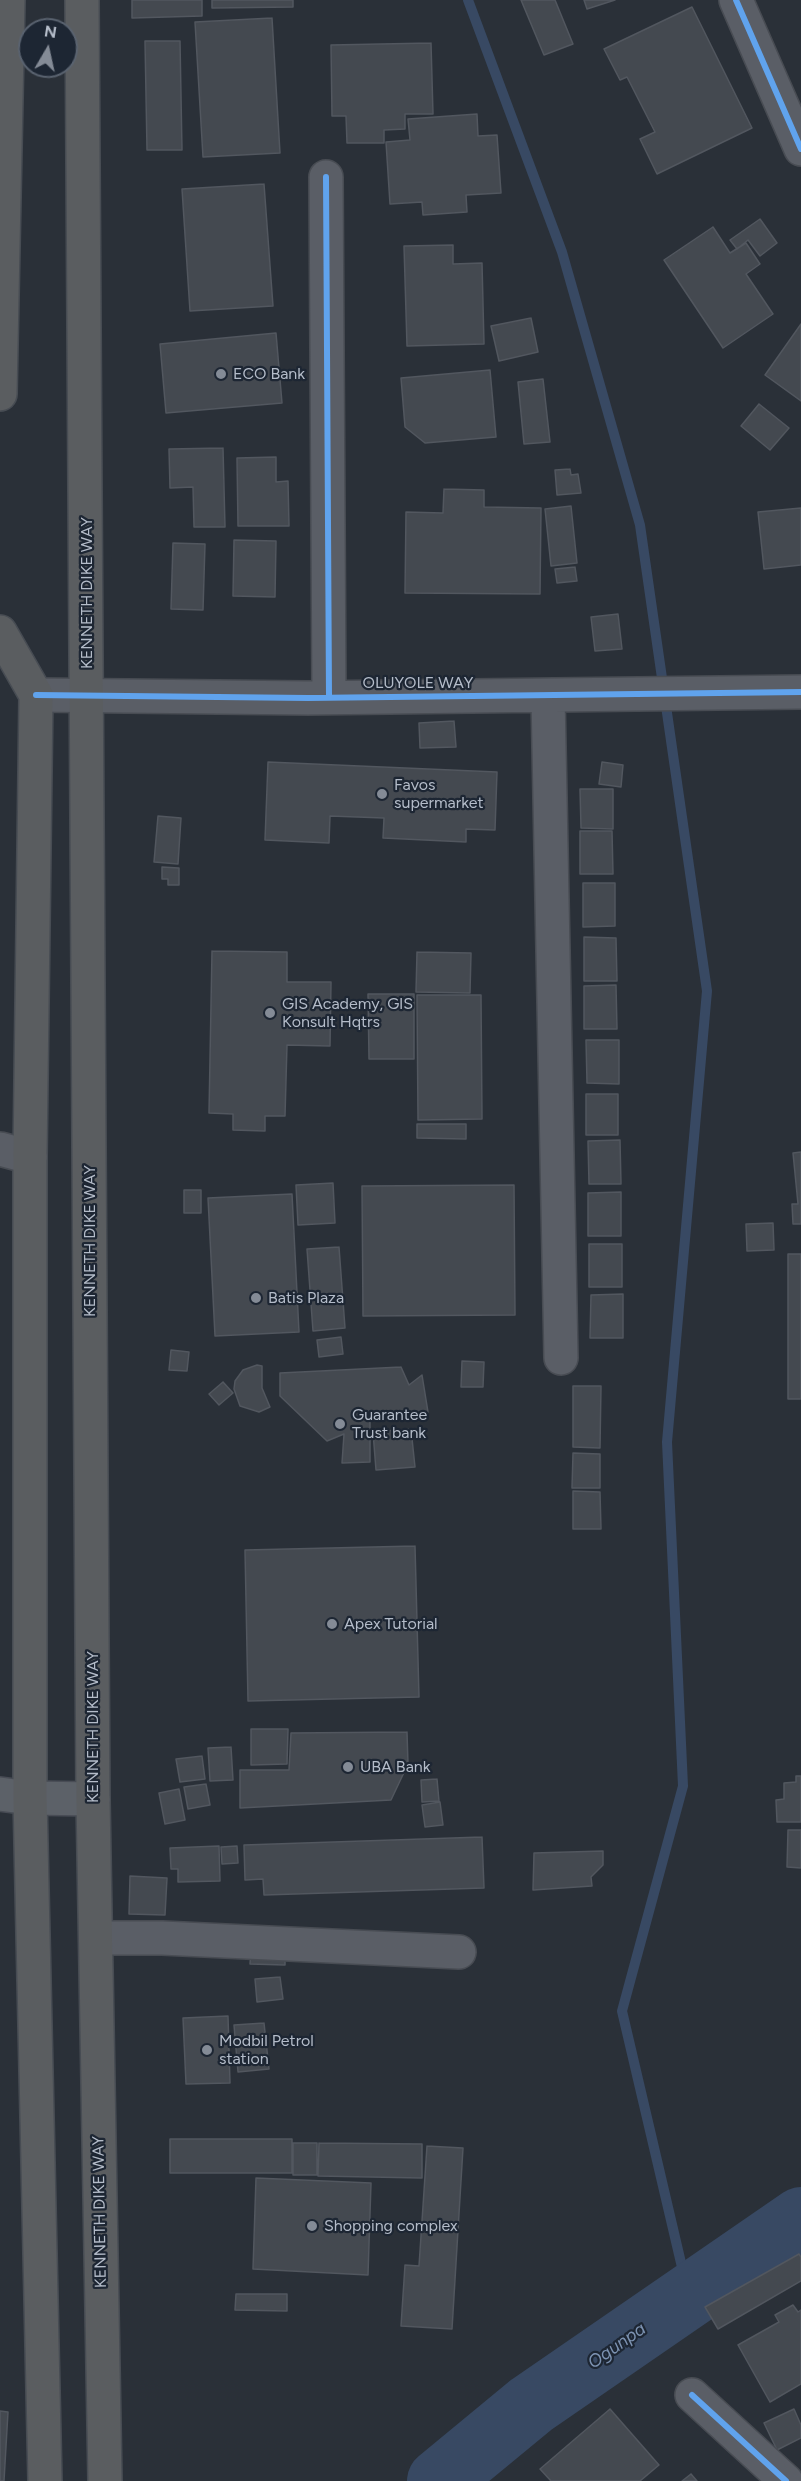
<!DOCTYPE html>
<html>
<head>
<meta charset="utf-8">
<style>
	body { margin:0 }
	#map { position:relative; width:801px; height:2481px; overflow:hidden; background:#2a3038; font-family:Figtree,sans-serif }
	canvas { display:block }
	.north { position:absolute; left:18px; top:18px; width:60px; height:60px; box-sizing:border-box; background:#1d2633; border:2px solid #59626f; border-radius:50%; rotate:9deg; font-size:16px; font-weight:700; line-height:24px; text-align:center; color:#b4bcc9 }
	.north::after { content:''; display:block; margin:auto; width:21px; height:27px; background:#848b96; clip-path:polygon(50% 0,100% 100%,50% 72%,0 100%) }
</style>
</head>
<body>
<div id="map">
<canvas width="801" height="2481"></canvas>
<div class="north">N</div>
</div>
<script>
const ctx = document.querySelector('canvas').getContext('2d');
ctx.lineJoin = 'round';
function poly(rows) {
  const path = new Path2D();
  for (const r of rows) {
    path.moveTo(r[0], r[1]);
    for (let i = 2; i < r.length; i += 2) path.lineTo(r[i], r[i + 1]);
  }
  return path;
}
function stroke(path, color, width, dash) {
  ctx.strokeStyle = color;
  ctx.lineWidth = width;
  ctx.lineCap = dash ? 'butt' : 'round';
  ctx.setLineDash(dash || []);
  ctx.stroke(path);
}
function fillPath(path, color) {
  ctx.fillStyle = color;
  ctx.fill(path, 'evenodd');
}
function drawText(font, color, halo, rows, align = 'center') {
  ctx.font = font + ' Figtree,sans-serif';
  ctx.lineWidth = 4.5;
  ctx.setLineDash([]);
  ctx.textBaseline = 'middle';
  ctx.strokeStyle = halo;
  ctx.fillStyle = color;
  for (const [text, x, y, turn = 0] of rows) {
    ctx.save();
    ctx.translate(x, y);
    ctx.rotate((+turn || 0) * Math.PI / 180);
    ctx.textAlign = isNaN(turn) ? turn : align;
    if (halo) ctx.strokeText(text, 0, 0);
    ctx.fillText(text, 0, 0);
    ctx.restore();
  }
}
stroke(poly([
	[468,0,562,252,640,525,707,991,667,1442,683,1786,622,2011,689,2297]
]), '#384963', 10);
stroke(poly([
	[439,2481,531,2405,801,2219]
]), '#384963', 64);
const building = poly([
	[132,0,202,0,202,16,132,18,132,0],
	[212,0,293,0,293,7,212,8,212,0],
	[521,0,555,0,573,44,544,55,521,0],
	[584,0,615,0,587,9,584,0],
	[692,7,752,128,657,174,640,139,655,132,627,77,620,80,604,49,692,7],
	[272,18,280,153,203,157,195,22,272,18],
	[145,41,180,41,182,150,147,150,145,41],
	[431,43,433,114,405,114,405,129,384,130,384,143,347,143,346,116,332,116,331,45,431,43],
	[477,114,478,136,497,135,501,193,466,195,467,212,423,215,422,202,390,204,386,142,410,140,408,119,477,114],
	[264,184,273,306,190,311,182,189,264,184],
	[760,219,777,243,760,256,748,240,737,249,730,240,760,219],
	[713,227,730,253,746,243,760,264,746,274,773,314,723,348,664,260,713,227],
	[453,245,453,264,482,263,484,344,407,346,404,246,453,245],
	[531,318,538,352,499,361,491,326,531,318],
	[801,324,801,401,765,375,801,324],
	[276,333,282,403,166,413,160,344,276,333],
	[490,370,496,437,425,443,405,427,401,378,490,370],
	[543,379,550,442,524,444,518,382,543,379],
	[759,404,789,428,770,450,741,426,759,404],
	[223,448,225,527,194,527,193,487,170,488,169,449,223,448],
	[276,457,276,482,288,481,289,526,238,526,237,458,276,457],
	[570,469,571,475,578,474,581,493,557,495,555,470,570,469],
	[444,489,484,490,484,507,541,508,540,594,405,593,406,512,443,513,444,489],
	[571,506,577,563,551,566,545,509,571,506],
	[801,508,801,565,764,569,758,512,801,508],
	[234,540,276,541,275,597,233,596,234,540],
	[173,543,205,544,203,610,171,609,173,543],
	[575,567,577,581,557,583,555,569,575,567],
	[618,614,622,649,595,651,591,617,618,614],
	[454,721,456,747,420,748,419,723,454,721],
	[268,762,497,772,495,830,466,829,466,842,383,838,384,818,330,816,329,843,265,840,268,762],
	[602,762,623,765,621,787,599,784,602,762],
	[580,789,613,789,613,829,581,828,580,789],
	[158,816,181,818,178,864,154,862,158,816],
	[580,831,612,831,613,874,580,874,580,831],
	[162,867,179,868,179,885,168,885,168,879,162,879,162,867],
	[583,883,615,883,615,926,583,927,583,883],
	[584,937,616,938,617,981,584,981,584,937],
	[212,951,287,952,287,982,331,982,330,1046,287,1045,285,1116,265,1116,265,1131,233,1130,233,1114,209,1113,212,951],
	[417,952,471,953,470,993,416,992,417,952],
	[616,985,617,1029,584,1029,584,986,616,985],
	[368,994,414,994,414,1059,369,1059,368,994],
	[417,995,481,995,482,1119,418,1120,417,995],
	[586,1040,619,1040,619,1084,587,1083,586,1040],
	[586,1094,618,1094,618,1135,586,1135,586,1094],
	[417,1124,466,1124,466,1139,417,1138,417,1124],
	[620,1140,621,1184,589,1184,588,1141,620,1140],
	[801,1152,801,1224,793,1224,792,1204,798,1204,793,1153,801,1152],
	[333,1183,335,1223,298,1225,296,1185,333,1183],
	[514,1185,515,1315,363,1316,362,1186,514,1185],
	[184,1190,201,1190,201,1213,184,1213,184,1190],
	[621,1192,621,1236,588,1236,588,1193,621,1192],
	[292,1194,299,1332,215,1336,208,1198,292,1194],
	[773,1223,774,1250,747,1251,746,1224,773,1223],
	[589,1244,622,1244,622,1287,589,1287,589,1244],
	[339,1247,345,1328,313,1331,307,1249,339,1247],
	[788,1254,801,1254,801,1399,788,1399,788,1254],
	[623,1294,623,1338,590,1338,591,1295,623,1294],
	[341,1337,343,1354,319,1357,317,1340,341,1337],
	[171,1350,189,1352,187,1371,169,1370,171,1350],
	[462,1361,484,1362,483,1387,461,1387,462,1361],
	[257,1365,262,1366,262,1388,270,1407,259,1412,240,1406,234,1389,235,1381,243,1370,257,1365],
	[401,1367,409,1385,422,1375,428,1412,370,1414,370,1462,342,1463,344,1434,327,1441,280,1396,280,1373,401,1367],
	[223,1382,233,1393,219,1405,209,1394,223,1382],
	[573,1386,601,1386,600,1448,573,1447,573,1386],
	[411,1429,415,1467,376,1470,373,1432,411,1429],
	[573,1453,600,1454,600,1488,572,1488,573,1453],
	[573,1491,600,1492,601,1529,573,1529,573,1491],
	[415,1546,419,1697,248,1701,245,1550,415,1546],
	[251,1729,288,1729,287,1764,251,1765,251,1729],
	[407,1732,408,1764,391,1800,240,1808,240,1770,289,1770,291,1733,407,1732],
	[231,1747,233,1780,210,1781,208,1748,231,1747],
	[202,1756,205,1779,180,1782,176,1759,202,1756],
	[796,1776,801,1776,801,1822,777,1822,776,1800,784,1799,784,1783,796,1782,796,1776],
	[437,1779,439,1801,422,1802,421,1780,437,1779],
	[206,1784,210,1805,188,1809,184,1787,206,1784],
	[179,1789,185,1820,165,1824,159,1793,179,1789],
	[440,1802,443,1825,425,1827,422,1805,440,1802],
	[788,1830,801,1830,801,1868,787,1867,788,1830],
	[482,1837,484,1888,264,1895,263,1879,245,1880,244,1845,482,1837],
	[219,1846,220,1881,178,1882,178,1869,171,1869,170,1848,219,1846],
	[237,1846,238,1863,222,1864,221,1847,237,1846],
	[603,1851,603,1865,591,1877,592,1886,533,1890,534,1853,603,1851],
	[130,1876,167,1878,165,1915,129,1914,130,1876],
	[251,1951,285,1953,285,1965,250,1964,251,1951],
	[280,1977,283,1999,257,2002,255,1979,280,1977],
	[228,2016,230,2083,186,2084,183,2018,228,2016],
	[264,2023,269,2069,238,2072,234,2025,264,2023],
	[170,2139,292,2139,292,2173,170,2173,170,2139],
	[293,2143,317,2143,317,2175,293,2175,293,2143],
	[319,2143,422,2144,422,2178,318,2176,319,2143],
	[427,2146,463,2148,452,2329,401,2326,405,2265,419,2266,427,2146],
	[256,2178,371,2183,368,2275,253,2269,256,2178],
	[799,2254,801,2257,801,2281,718,2329,705,2307,799,2254],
	[236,2294,287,2294,287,2311,235,2310,236,2294],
	[793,2305,798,2312,801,2310,801,2384,770,2402,738,2345,779,2322,775,2315,793,2305],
	[610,2409,659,2465,640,2481,551,2481,540,2469,610,2409],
	[794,2409,801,2425,801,2438,777,2450,764,2423,794,2409],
	[0,2411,8,2412,4,2481,0,2481,0,2411],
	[691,2474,697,2481,682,2481,691,2474]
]);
fillPath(building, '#444950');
stroke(building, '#52575f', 1.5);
const minor = poly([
	[736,0,801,149],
	[326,177,329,697],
	[36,695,308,698,801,692],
	[548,696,561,1358],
	[0,1149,30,1157],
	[96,1938,162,1938,459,1952],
	[692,2395,786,2481]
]);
const major = poly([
	[0,1794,30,1798,93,1799]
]);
const highway = poly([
	[82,0,93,1799,105,2481],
	[0,394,8,0],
	[0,632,36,695,30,1157,30,1798,45,2481]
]);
stroke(minor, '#484c53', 36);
stroke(major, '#484c55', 36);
stroke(highway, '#474c53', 36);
stroke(minor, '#5a5e66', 33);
stroke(major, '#5c6168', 33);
stroke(highway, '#5a5d60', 33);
stroke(poly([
	[736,0,801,149],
	[326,177,329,697],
	[36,695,308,698,801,692],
	[692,2395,786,2481]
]), '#60a3ed', 6);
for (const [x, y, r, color] of [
	[221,374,6,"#848b96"],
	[382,794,6,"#848b96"],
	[270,1013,6,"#848b96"],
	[256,1298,6,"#848b96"],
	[340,1424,6,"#848b96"],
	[332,1624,6,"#848b96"],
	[348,1767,6,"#848b96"],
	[207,2050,6,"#848b96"],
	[312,2226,6,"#848b96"]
]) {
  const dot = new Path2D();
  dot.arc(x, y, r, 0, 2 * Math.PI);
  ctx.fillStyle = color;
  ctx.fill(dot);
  stroke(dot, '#1d2633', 2);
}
drawText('16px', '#b4bcc9', '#1d2633', [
	["ECO Bank",233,374],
	["Favos",394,785],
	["supermarket",394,803],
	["GIS Academy, GIS",282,1004],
	["Konsult Hqtrs",282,1022],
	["Batis Plaza",268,1298],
	["Guarantee",352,1415],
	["Trust bank",352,1433],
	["Apex Tutorial",344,1624],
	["UBA Bank",360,1767],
	["Modbil Petrol",219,2041],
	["station",219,2059],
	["Shopping complex",324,2226]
], 'left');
drawText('16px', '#b4bcc9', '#1d2633', [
	["KENNETH DIKE WAY",87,593,-90],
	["OLUYOLE WAY",418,683],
	["KENNETH DIKE WAY",90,1241,-90],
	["KENNETH DIKE WAY",93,1727,-90],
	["KENNETH DIKE WAY",100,2212,-91]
]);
drawText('italic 18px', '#7c92b1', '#1d2633', [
	["Ogunpa",617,2346,-35]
]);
</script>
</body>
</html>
